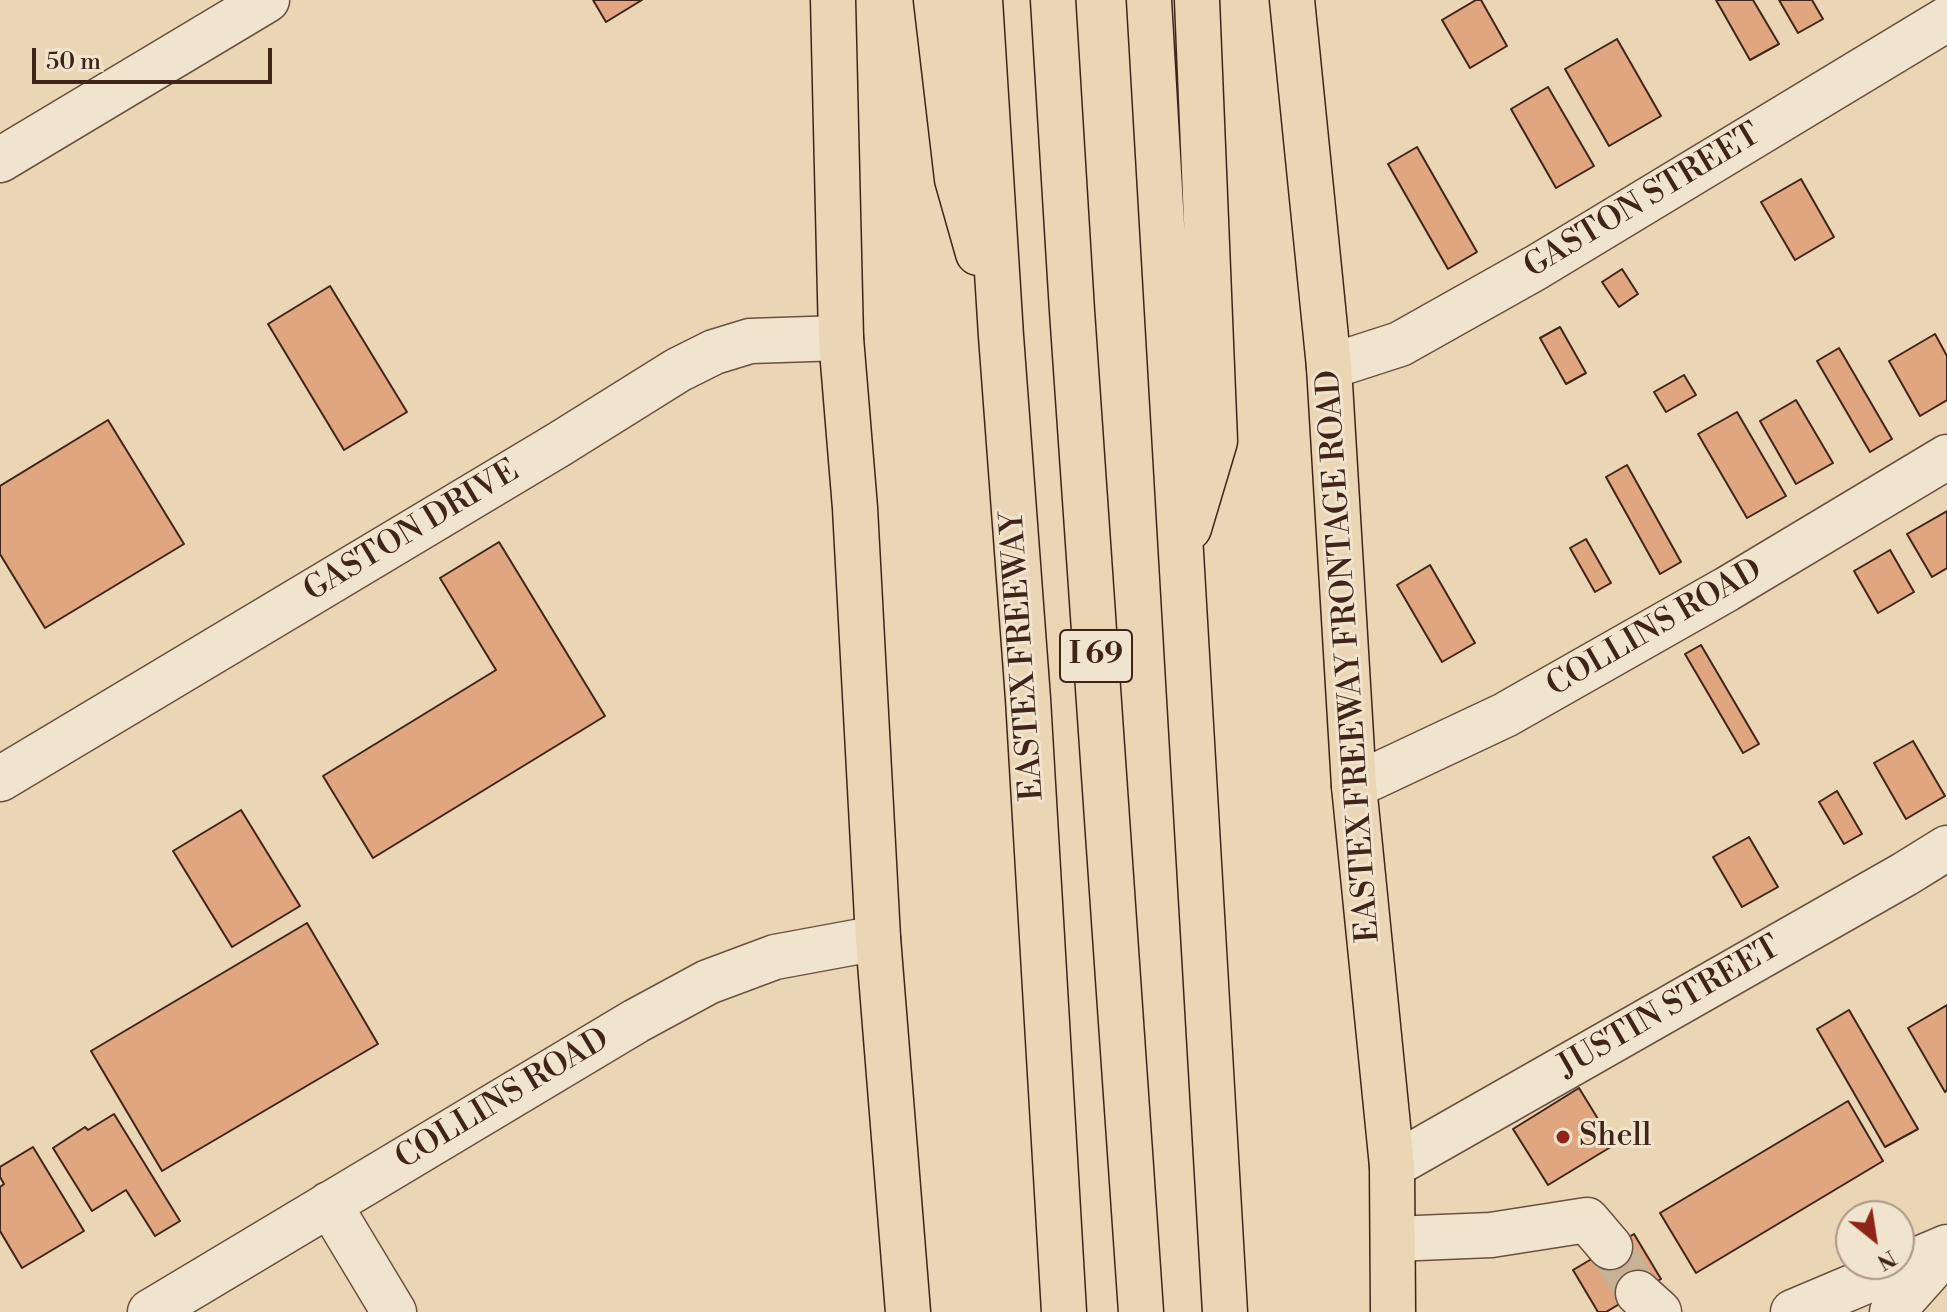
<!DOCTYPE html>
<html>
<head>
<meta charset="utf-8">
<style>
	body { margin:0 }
	#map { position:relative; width:1947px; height:1312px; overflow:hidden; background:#ead5b4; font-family:"Libre Bodoni",serif }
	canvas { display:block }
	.north { position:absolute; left:1835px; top:1200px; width:80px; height:80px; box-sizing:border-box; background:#f1e4ce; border:2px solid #ab9786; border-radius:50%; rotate:150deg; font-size:22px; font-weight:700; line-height:32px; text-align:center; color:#412419 }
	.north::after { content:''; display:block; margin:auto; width:28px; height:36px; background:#8f2418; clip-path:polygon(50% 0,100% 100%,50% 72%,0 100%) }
	.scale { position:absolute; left:32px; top:48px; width:240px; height:36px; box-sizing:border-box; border:4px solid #412419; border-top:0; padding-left:10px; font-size:24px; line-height:28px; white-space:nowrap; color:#412419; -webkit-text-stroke:6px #f1e4ce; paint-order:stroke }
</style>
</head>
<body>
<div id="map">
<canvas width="1947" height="1312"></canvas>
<div class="north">N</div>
<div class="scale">50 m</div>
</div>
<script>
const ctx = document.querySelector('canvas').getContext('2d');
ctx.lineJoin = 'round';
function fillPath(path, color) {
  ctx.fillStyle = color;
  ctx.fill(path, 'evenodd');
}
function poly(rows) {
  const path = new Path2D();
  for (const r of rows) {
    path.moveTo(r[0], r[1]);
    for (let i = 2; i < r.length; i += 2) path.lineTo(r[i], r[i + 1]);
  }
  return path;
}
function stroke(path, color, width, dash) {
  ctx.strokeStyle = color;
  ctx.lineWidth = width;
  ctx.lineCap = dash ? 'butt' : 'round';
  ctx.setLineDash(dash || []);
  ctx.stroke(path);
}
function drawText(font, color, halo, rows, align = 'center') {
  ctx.font = font + ' "Libre Bodoni",serif';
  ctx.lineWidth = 6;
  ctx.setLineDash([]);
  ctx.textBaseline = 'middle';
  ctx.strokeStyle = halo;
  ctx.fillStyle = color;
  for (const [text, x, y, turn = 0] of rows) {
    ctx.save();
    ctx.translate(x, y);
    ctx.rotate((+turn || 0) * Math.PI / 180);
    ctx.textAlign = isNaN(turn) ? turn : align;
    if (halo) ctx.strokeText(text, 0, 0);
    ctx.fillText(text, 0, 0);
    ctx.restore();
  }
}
const building = poly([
	[593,0,642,0,606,22,593,0],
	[1476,0,1481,0,1507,46,1470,68,1442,20,1476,0],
	[1716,0,1753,0,1779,44,1750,60,1716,0],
	[1779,0,1812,0,1823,19,1798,33,1779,0],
	[1617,39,1661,116,1609,146,1565,69,1617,39],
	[1548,87,1594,166,1556,188,1511,109,1548,87],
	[1417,147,1477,252,1448,269,1388,164,1417,147],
	[1801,179,1834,237,1795,260,1761,202,1801,179],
	[1622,269,1638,294,1619,307,1602,282,1622,269],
	[330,286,407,412,344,450,268,324,330,286],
	[1560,327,1586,373,1566,384,1540,338,1560,327],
	[1935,334,1947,356,1947,400,1920,416,1889,361,1935,334],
	[1839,348,1892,439,1870,452,1817,361,1839,348],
	[1684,375,1696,395,1666,412,1654,392,1684,375],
	[1796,400,1833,463,1796,484,1760,421,1796,400],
	[1737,412,1786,496,1747,518,1698,434,1737,412],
	[108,420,184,544,45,628,0,554,0,486,108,420],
	[1627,465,1681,562,1660,574,1606,477,1627,465],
	[1947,511,1947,568,1932,577,1907,534,1947,511],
	[1586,539,1611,583,1595,592,1570,548,1586,539],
	[499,542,605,716,373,858,323,776,496,670,440,578,499,542],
	[1890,550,1914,592,1878,613,1854,571,1890,550],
	[1430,565,1475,643,1442,662,1397,585,1430,565],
	[1701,645,1759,744,1743,753,1685,654,1701,645],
	[1913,741,1945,796,1906,819,1874,763,1913,741],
	[1837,791,1862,834,1844,844,1819,802,1837,791],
	[241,810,300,906,232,947,173,851,241,810],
	[1749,837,1778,887,1742,907,1713,857,1749,837],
	[307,923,378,1044,162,1171,91,1051,307,923],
	[1947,1005,1947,1090,1945,1092,1908,1028,1947,1005],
	[1849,1010,1918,1129,1885,1147,1817,1029,1849,1010],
	[1579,1088,1614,1145,1548,1185,1513,1129,1579,1088],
	[1848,1101,1883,1161,1696,1273,1660,1213,1848,1101],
	[114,1114,180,1221,155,1236,126,1190,92,1211,53,1148,85,1127,88,1130,114,1114],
	[33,1147,84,1231,22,1268,0,1231,0,1187,4,1184,0,1177,0,1167,33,1147],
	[1634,1234,1661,1279,1606,1312,1598,1312,1573,1270,1634,1234]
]);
fillPath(building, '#dfa680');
stroke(building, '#412419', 2);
stroke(poly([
	[1610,1247,1638,1293]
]), '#c8b295', 44, [44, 22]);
const minor = poly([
	[0,160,267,0],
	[1329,367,1400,344,1537,267,1947,19],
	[0,779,558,445,678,370,714,352,750,341,841,338],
	[1354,786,1505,715,1727,589,1947,457],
	[1392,1166,1905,874,1947,848],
	[329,1204,394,1312],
	[1393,1239,1491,1235,1587,1220,1610,1247],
	[1638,1293,1659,1312],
	[150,1312,636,1021,708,982,775,957,878,938],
	[1793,1312,1947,1247],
	[1892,1312,1944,1254]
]);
const major = poly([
	[833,0,841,338,855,508,878,938,908,1312],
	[1292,0,1329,367,1354,786,1392,1166,1393,1312]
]);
const highway = poly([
	[936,0,957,179,978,253],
	[980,0,1001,336,1028,699,1064,1312],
	[1053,0,1072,311,1141,1312],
	[1149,0,1225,1312],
	[1189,528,1215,441,1197,0]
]);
stroke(minor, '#6b5040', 47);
stroke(major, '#412419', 47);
stroke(highway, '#412419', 47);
stroke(minor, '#f1e4ce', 44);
stroke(major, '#ead5b4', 44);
stroke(highway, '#ead5b4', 44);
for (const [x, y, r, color] of [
	[1563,1137,8,"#8f2418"]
]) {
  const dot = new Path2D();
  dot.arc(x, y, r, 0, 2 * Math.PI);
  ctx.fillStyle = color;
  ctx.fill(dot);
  stroke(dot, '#f1e4ce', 3);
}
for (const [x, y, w] of [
	[1096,656,72]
]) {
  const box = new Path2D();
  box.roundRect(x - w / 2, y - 26, w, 52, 6);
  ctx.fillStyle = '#f1e4ce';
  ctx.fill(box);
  stroke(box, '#412419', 2);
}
drawText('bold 30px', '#412419', null, [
	["I 69",1096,656]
]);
drawText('32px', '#412419', '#f1e4ce', [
	["GASTON STREET",1643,202,-31],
	["GASTON DRIVE",412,532,-31],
	["COLLINS ROAD",1655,629,-30],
	["EASTEX FREEWAY",1024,656,-94],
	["EASTEX FREEWAY FRONTAGE ROAD",1350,656,-94],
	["JUSTIN STREET",1670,1008,-30],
	["COLLINS ROAD",503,1100,-31]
]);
drawText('32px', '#412419', '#f1e4ce', [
	["Shell",1579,1137]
], 'left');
</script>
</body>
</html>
